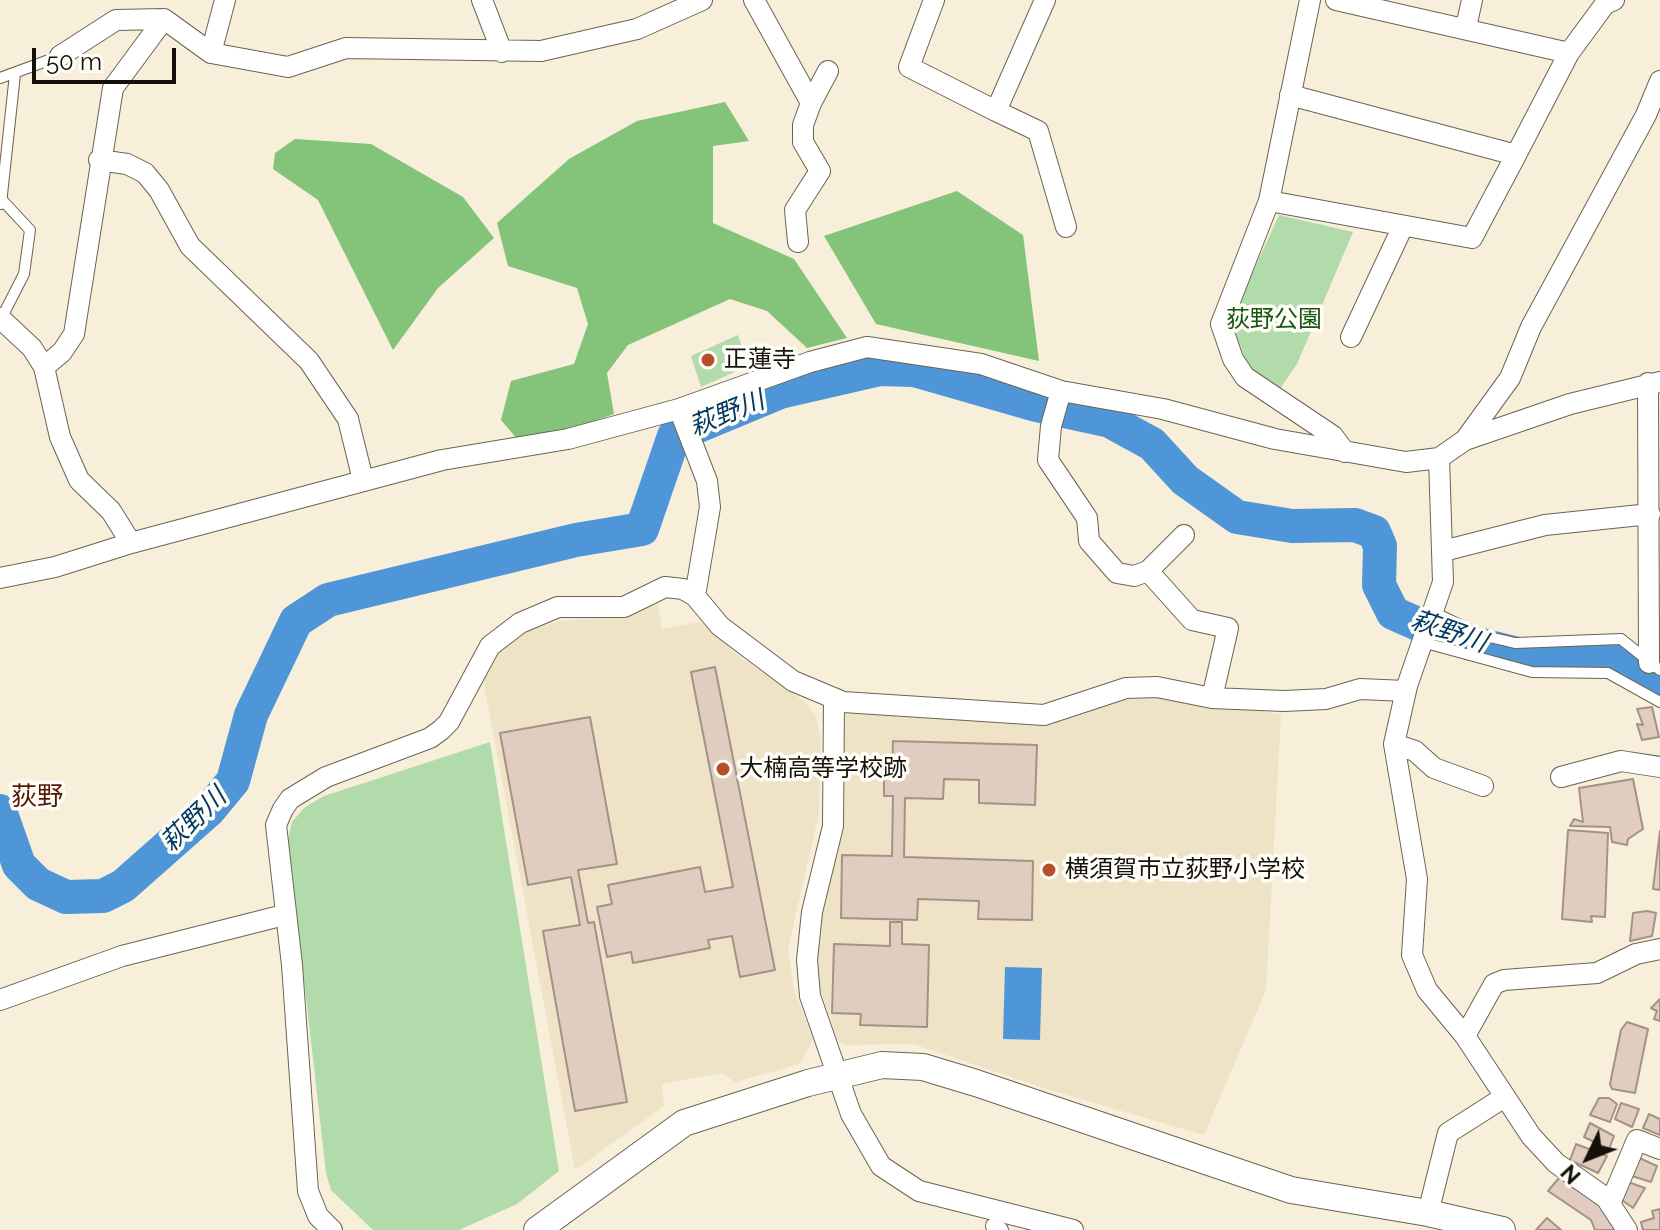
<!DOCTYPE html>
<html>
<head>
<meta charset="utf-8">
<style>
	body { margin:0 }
	#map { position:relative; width:1660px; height:1230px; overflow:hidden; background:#f7efda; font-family:Raleway,sans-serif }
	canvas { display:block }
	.north { position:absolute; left:1548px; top:1118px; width:80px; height:80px; -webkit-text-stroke:6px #fefdf8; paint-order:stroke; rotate:227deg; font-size:22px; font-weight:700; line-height:32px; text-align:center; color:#14110a }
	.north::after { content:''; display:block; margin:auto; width:28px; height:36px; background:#14110a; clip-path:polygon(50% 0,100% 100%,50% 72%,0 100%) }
	.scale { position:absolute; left:32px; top:48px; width:144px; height:36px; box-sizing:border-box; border:4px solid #14110a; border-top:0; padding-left:10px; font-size:24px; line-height:28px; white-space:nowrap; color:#14110a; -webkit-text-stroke:6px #fefdf8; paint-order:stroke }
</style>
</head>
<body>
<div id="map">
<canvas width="1660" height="1230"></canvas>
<div class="north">N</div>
<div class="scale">50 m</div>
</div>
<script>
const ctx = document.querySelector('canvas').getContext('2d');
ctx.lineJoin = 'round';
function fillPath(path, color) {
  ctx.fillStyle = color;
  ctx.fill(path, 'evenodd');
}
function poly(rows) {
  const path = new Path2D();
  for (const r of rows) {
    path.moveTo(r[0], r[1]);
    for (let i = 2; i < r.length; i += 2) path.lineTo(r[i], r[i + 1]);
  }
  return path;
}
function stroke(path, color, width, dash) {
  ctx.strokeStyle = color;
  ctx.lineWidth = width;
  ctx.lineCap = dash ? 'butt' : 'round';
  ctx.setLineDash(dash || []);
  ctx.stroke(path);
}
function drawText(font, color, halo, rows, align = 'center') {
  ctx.font = font + ' Raleway,"Noto Sans JP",sans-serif';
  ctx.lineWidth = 7;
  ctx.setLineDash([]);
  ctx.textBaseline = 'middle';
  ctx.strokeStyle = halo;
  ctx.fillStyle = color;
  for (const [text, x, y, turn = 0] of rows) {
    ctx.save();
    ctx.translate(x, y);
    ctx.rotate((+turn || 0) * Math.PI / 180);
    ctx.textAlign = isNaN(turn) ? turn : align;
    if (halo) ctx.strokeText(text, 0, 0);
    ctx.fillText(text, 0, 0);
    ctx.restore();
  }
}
fillPath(poly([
	[658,603,662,629,700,622,742,658,804,701,816,716,821,741,819,813,788,949,794,989,813,1040,800,1064,735,1082,722,1073,662,1084,664,1106,575,1170,483,679,495,655,530,629,566,620,632,616],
	[1158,688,1281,715,1266,990,1204,1135,1053,1091,913,1044,844,1045,837,1039,815,973,839,716,851,705,1048,716]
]), '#eee3c7');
fillPath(poly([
	[1279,215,1353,232,1297,364,1279,390,1251,372,1230,322],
	[738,335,748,366,701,387,691,356],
	[490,742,559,1171,517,1204,459,1230,373,1230,331,1190,326,1173,288,839,292,822,305,807,324,796]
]), '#b1dbab');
fillPath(poly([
	[725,102,749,141,713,146,713,223,794,259,847,338,807,348,767,311,730,299,628,345,607,373,614,414,569,430,518,440,501,420,511,381,574,364,588,324,577,288,508,266,497,223,569,159,637,121],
	[295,139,371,144,463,197,494,238,438,288,393,350,318,200,273,169,275,153],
	[957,191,1023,235,1039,361,876,324,824,236]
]), '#83c47a');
fillPath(poly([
	[1005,967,1042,968,1040,1040,1003,1039]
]), '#4f96d8');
stroke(poly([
	[0,811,19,865,38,884,66,897,103,896,123,886,209,810,233,781,251,715,296,621,328,600,576,540,642,529,674,436,780,392,880,369,914,370,1036,405,1110,421,1152,444,1185,480,1237,517,1292,526,1355,525,1374,532,1380,546,1379,585,1393,613,1445,636,1530,657,1619,659,1660,688]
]), '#4f96d8', 34);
const building = poly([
	[715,667,775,970,740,977,732,936,708,940,710,948,633,963,631,952,607,957,597,907,612,904,608,885,700,867,705,892,733,887,691,672,715,667],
	[1652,707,1659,737,1642,740,1637,724,1643,725,1637,709,1652,707],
	[590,717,617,864,578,870,588,923,594,922,627,1102,575,1111,543,931,580,925,571,877,528,885,500,733,590,717],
	[893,741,1037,745,1035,805,979,803,979,780,944,779,943,799,905,798,904,857,1033,861,1032,920,978,919,979,901,918,899,917,920,841,918,842,855,892,856,893,796,884,796,884,771,892,771,893,741],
	[1633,779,1643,829,1628,839,1627,845,1612,842,1610,827,1570,826,1574,819,1583,822,1579,788,1633,779],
	[1568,830,1608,833,1605,917,1591,916,1592,922,1562,919,1568,830],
	[1660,831,1660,890,1653,889,1660,831],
	[1647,911,1656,913,1652,936,1630,941,1633,913,1647,911],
	[890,922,902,922,902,944,929,945,927,1027,860,1025,861,1014,832,1013,834,944,890,946,890,922],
	[1660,999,1660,1021,1654,1019,1657,1011,1651,1008,1660,999],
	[1627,1022,1648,1029,1635,1093,1612,1089,1610,1084,1621,1030,1627,1022],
	[1599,1098,1609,1098,1617,1104,1610,1122,1590,1115,1599,1098],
	[1621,1103,1639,1109,1632,1127,1615,1119,1621,1103],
	[1649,1114,1660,1119,1660,1135,1643,1128,1649,1114],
	[1590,1123,1614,1136,1609,1149,1584,1137,1590,1123],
	[1576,1144,1607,1156,1598,1173,1570,1160,1576,1144],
	[1637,1157,1657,1166,1651,1182,1632,1176,1637,1157],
	[1559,1178,1604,1207,1615,1230,1595,1230,1591,1220,1548,1191,1559,1178],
	[1628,1182,1645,1188,1633,1208,1619,1198,1628,1182],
	[1660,1209,1660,1230,1643,1230,1641,1222,1654,1218,1652,1211,1660,1209],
	[1547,1218,1561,1230,1536,1230,1547,1218]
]);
fillPath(building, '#e1ccc0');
stroke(building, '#a59186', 2);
const service = poly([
	[0,78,60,56],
	[1,204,15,74],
	[1,319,24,274,30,230,3,201],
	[1433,612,1481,635,1515,643,1621,639,1660,670],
	[1422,642,1532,672,1608,673,1660,702]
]);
const pedestrian = poly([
	[994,1226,1000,1230]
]);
const minor = poly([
	[482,0,502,52],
	[754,0,811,103,803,125,803,142,820,171,795,210,798,242],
	[934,0,909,67,996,111,1045,0],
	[1310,0,1269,201,1221,324,1233,359,1245,377,1333,436,1345,452],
	[1336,0,1569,53,1605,4,1614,0],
	[1466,27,1472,0],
	[211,53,225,0],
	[60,56,116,20,164,19],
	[1290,95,1516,155,1569,53],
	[811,103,828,71],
	[996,111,1038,131,1066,227],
	[99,160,127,164,145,173,159,190,190,246,309,361,348,419,363,480],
	[1269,201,1472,238,1516,155],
	[0,318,32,348,44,367,60,437,79,480,111,511,131,543],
	[1351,337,1403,226],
	[44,367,62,352,74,334,113,88,164,19,211,53,288,67,346,48,541,51,637,29,702,0],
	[1648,383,1649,663],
	[1061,391,1051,426,1048,460,1087,518,1089,541,1117,573,1134,576,1148,571,1192,620,1228,628,1212,698],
	[1465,440,1510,378,1531,327,1646,115,1660,81],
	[1439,458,1443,582,1407,686,1394,744,1417,879,1412,955,1427,990,1465,1036,1531,1136,1556,1163,1606,1198,1627,1230],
	[1443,551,1545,525,1650,514],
	[1148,571,1184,535],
	[0,578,55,567,131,543,442,460,568,439,679,409],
	[1406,691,1360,689,1326,699,1284,701,1212,698,1157,687,1126,688,1044,715,843,702,793,681,720,626,695,596,710,507,707,481,679,409,810,362,867,347,981,364,1061,391,1163,409,1275,439,1406,462,1439,458,1465,440,1570,404,1660,382],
	[834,698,833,826,812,912,807,960,810,996,851,1114,881,1166,919,1191,1073,1230],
	[1394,744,1415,751,1434,768,1483,786],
	[1561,777,1621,761,1660,767],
	[0,1000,122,956,284,915],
	[1465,1036,1494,984,1504,980,1597,973,1636,954,1660,949],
	[1610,1204,1637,1140,1660,1149],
	[1428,1213,1448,1133,1503,1098],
	[332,1230,318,1216,308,1191,292,965,276,825,283,809,290,799,326,777,430,738,441,730,449,722,490,646,520,623,558,607,624,607,665,587,683,589,695,596]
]);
const tertiary = poly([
	[537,1230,684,1123,808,1083,882,1065,923,1067,976,1083,1291,1190,1428,1213,1502,1230]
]);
stroke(service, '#6b6452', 12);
stroke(pedestrian, '#6b6452', 18);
stroke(minor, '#6b6452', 22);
stroke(tertiary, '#6b6452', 28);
stroke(service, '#fff', 10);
stroke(pedestrian, '#fff', 16);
stroke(minor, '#fff', 20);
stroke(tertiary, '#fff', 26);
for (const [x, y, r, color] of [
	[708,360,8,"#b64f27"],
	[723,769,8,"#b64f27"],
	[1049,870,8,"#b64f27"]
]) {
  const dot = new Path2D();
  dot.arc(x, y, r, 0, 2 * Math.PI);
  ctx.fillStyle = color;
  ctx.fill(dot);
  stroke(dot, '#fefdf8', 3);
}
drawText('24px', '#16570e', '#fefdf8', [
	["荻野公園",1274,320]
]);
drawText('24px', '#14110a', '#fefdf8', [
	["正蓮寺",724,360],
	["大楠高等学校跡",739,769],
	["横須賀市立荻野小学校",1065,870]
], 'left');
drawText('italic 26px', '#023a65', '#fefdf8', [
	["萩野川",727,414,-22],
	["萩野川",1449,632,19],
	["萩野川",194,820,-44]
]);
drawText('26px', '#581800', '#fefdf8', [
	["荻野",37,797]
]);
</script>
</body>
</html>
